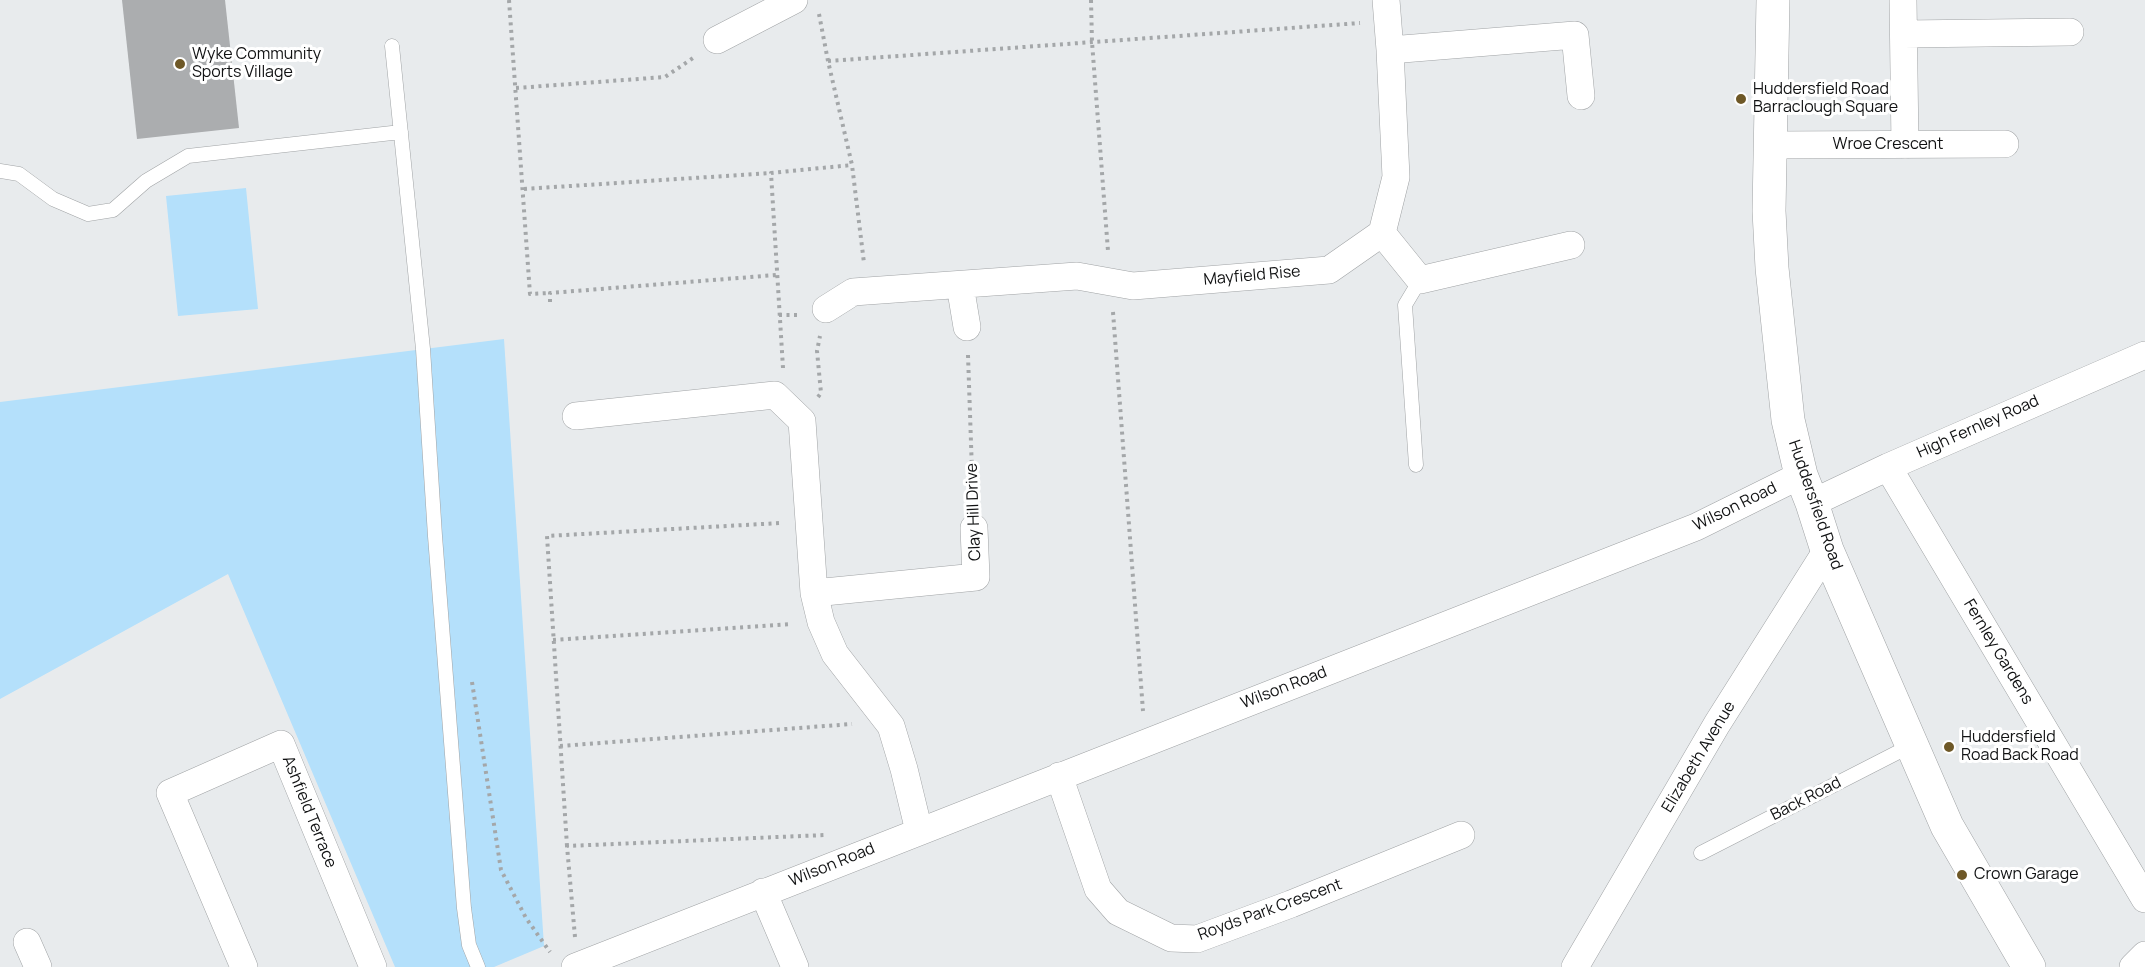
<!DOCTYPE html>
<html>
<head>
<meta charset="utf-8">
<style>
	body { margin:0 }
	canvas { display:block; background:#e8ebed }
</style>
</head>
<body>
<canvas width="2145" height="967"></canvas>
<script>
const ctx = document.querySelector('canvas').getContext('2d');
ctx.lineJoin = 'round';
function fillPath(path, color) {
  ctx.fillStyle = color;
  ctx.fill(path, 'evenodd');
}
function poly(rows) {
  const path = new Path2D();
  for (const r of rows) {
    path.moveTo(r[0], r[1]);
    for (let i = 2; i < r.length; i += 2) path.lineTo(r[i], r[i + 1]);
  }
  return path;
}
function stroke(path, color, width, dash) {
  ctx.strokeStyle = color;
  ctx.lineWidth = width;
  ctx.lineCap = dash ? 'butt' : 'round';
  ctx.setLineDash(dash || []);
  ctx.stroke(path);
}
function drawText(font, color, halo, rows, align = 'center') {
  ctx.font = font + ' Manrope,sans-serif';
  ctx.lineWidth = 6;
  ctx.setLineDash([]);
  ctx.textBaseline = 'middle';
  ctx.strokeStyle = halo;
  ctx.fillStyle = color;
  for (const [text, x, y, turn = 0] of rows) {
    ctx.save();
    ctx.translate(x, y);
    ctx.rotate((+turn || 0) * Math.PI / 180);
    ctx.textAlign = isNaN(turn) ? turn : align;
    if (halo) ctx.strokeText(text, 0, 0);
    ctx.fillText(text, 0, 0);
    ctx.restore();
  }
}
fillPath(poly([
	[246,188,258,309,178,316,166,196],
	[504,339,544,946,494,967,395,967,228,574,0,699,0,402]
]), '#b4e0fb');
fillPath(poly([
	[122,0,225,0,239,128,137,139]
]), '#abadaf');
const service = poly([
	[392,46,423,349,435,536,464,908,469,945,478,967],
	[0,171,19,174,53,199,88,214,113,210,146,181,188,156,401,132],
	[1416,465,1405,305,1420,280],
	[1701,853,1912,745]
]);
const minor = poly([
	[1903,0,1905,145],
	[1904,34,2070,32],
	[717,40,794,0],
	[1390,50,1575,35,1581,96],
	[1770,145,2005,144],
	[1382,233,1420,280,1571,245],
	[960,285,967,327],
	[826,309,853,292,1077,276,1133,286,1329,270,1382,233,1396,177,1390,50,1386,0],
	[576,416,775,395,802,421,814,593,821,622,835,654,891,726,904,769,919,831],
	[1888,467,2145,899],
	[1812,503,1888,467,2145,355],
	[814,593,976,577,974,528],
	[1059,776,1098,889,1118,912,1171,938,1197,939,1291,904,1461,835],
	[763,892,795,967],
	[27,942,38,967],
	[244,967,170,793,281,744,373,967],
	[575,967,1696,527,1801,475],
	[1575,967,1717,724,1827,550],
	[2133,967,2145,955]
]);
const secondary = poly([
	[1773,0,1769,211,1772,268,1788,420,1801,475,1812,503,1827,550,1947,826,2029,967]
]);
stroke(service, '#a0a3a5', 15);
stroke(minor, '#a0a3a5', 28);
stroke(secondary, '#a0a3a5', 34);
stroke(poly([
	[509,0,530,294,550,293],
	[1091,0,1092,42,1108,251],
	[819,14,828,61,852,165,864,263],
	[828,61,1360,23],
	[516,88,665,77,693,58],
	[524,189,771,173],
	[550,302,550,293,776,275],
	[1113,312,1143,711],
	[779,315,799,315],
	[968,355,973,501],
	[783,368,771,173,852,165],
	[818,397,821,393,817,351,820,336],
	[553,640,792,624],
	[472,682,501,870,526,918,550,952],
	[560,746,852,724],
	[567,846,547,536,781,523],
	[575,937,567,846,825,835]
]), '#a4a7a9', 4, [3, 4.5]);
stroke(service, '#fff', 14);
stroke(minor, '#fff', 27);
stroke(secondary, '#fff', 33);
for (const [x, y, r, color] of [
	[180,64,6,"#6e5827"],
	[1741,99,6,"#6e5827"],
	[1949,747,6,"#6e5827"],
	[1962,875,6,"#6e5827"]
]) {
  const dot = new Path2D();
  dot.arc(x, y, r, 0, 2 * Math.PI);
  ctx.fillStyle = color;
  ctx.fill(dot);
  stroke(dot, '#fff', 2);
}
drawText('16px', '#101112', '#fff', [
	["Wyke Community",192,55],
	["Sports Village",192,73],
	["Huddersfield Road",1753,90],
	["Barraclough Square",1753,108],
	["Huddersfield",1961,738],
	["Road Back Road",1961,756],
	["Crown Garage",1974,875]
], 'left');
drawText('16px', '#101112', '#fff', [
	["Wroe Crescent",1888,145],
	["Mayfield Rise",1252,276,-5],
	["High Fernley Road",1978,427,-24],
	["Huddersfield Road",1815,505,71],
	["Wilson Road",1735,507,-26],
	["Clay Hill Drive",974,512,-92],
	["Fernley Gardens",1998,652,59],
	["Wilson Road",1284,688,-21],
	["Elizabeth Avenue",1699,757,-59],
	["Back Road",1806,799,-27],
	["Ashfield Terrace",309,812,68],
	["Wilson Road",832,865,-22],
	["Royds Park Crescent",1270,910,-20]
]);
</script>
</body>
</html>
